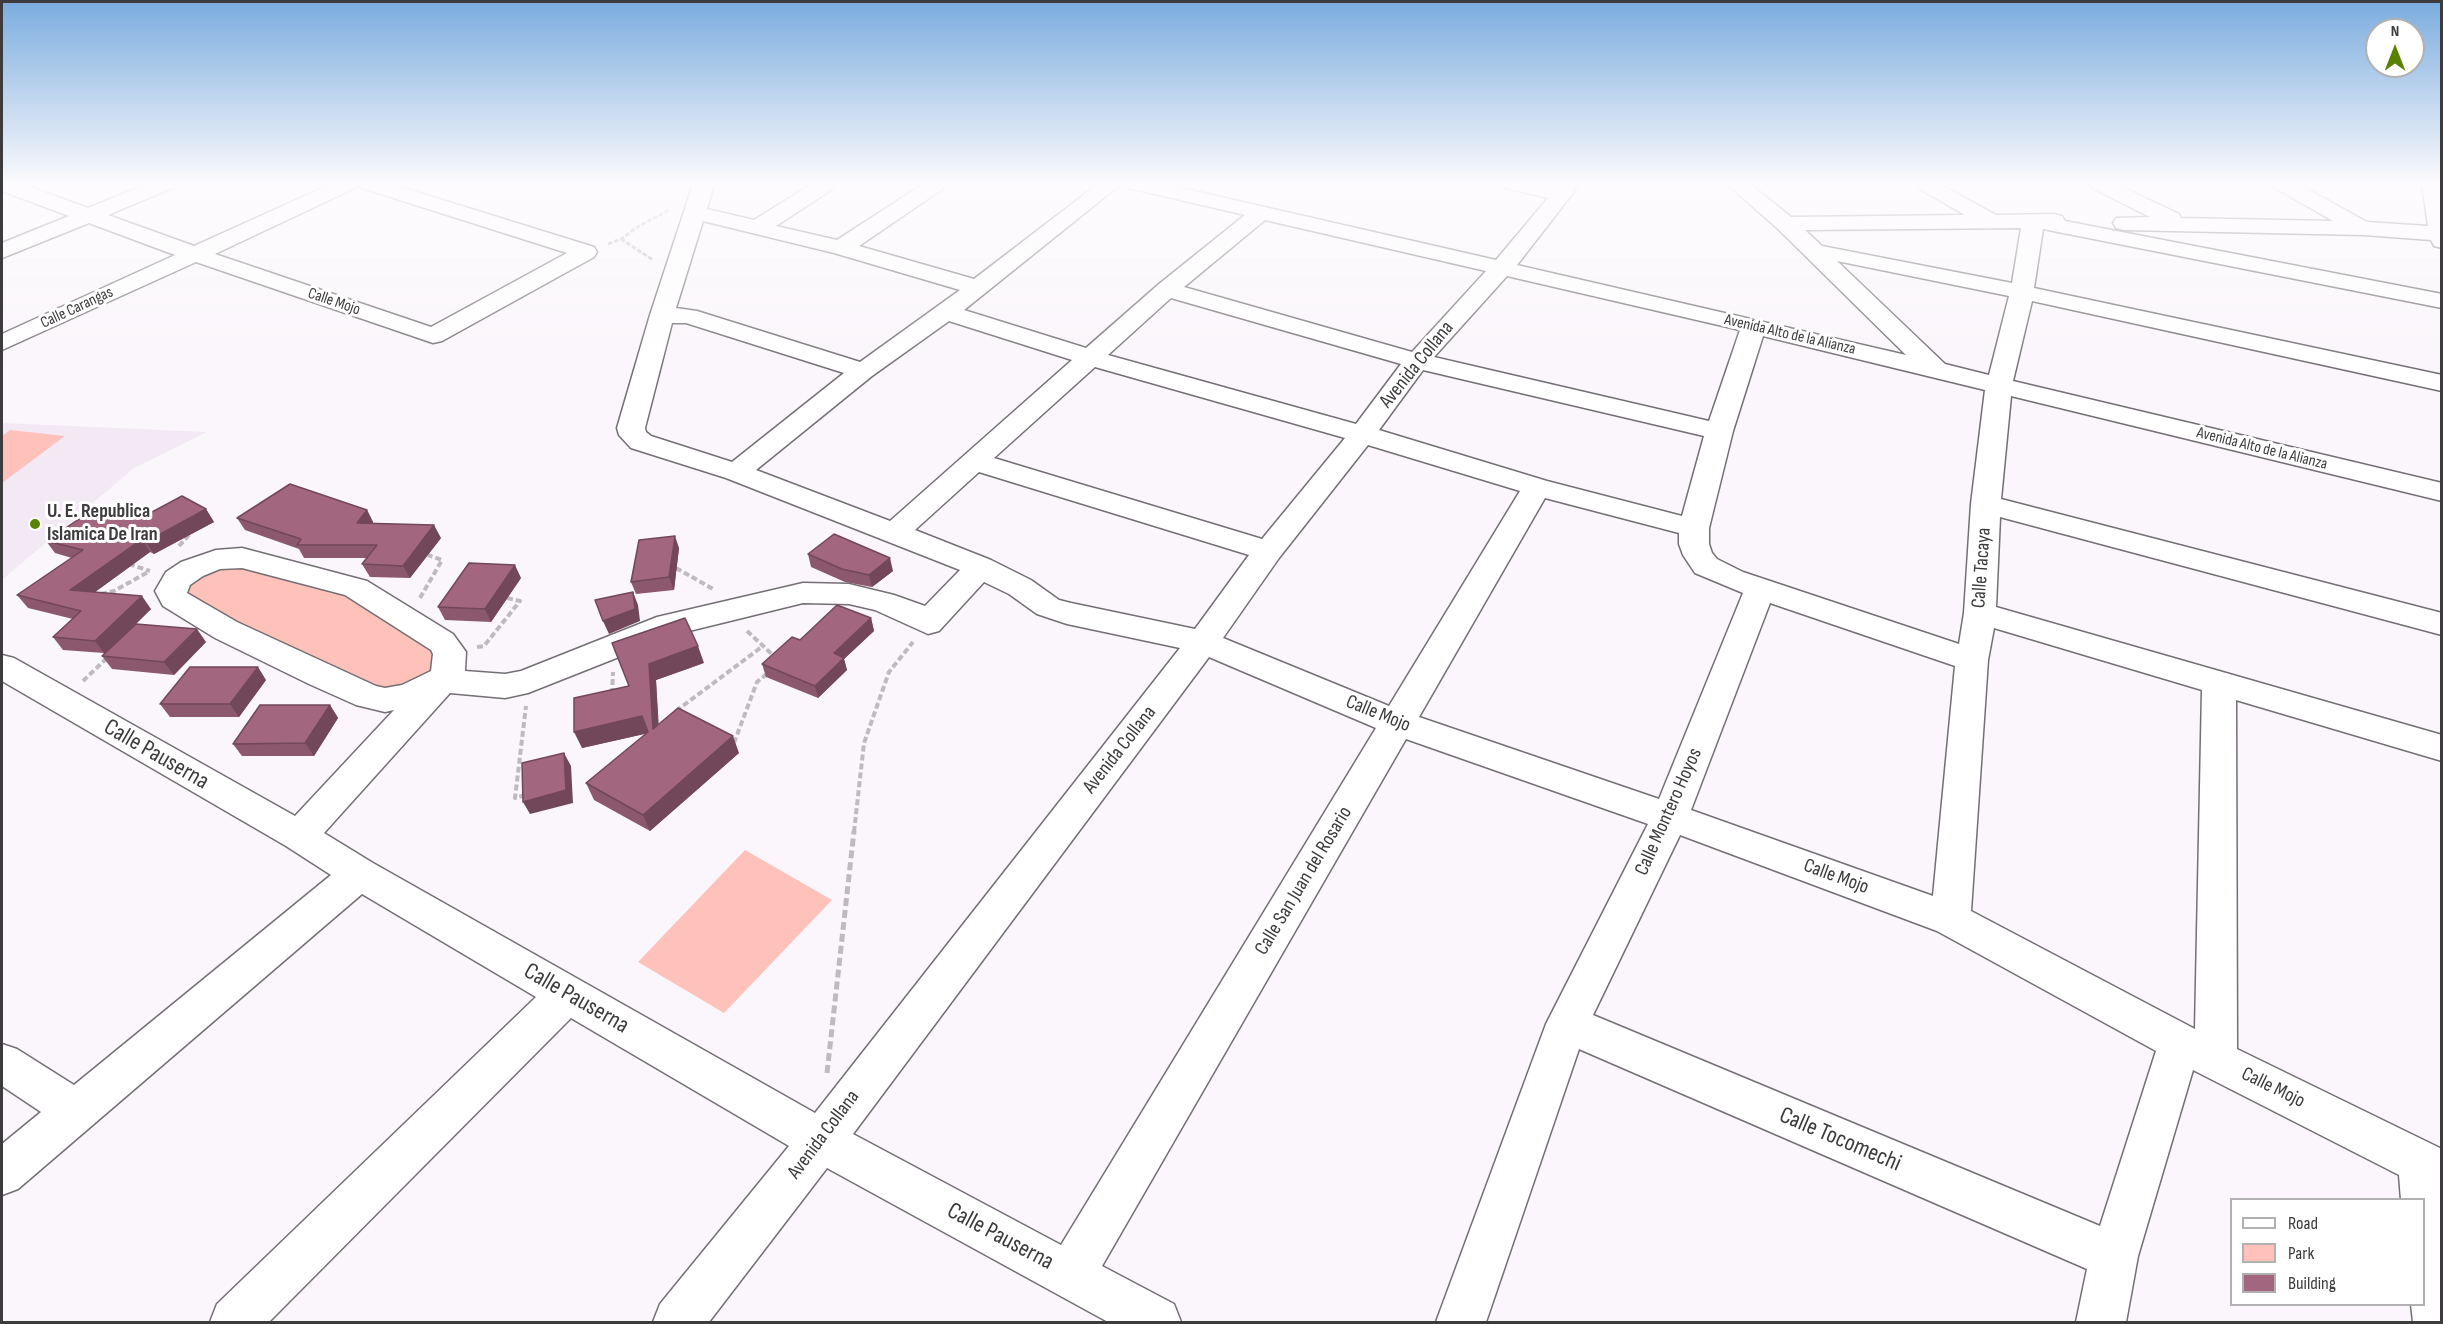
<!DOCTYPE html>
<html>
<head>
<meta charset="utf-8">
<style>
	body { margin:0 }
	#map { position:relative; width:2443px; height:1324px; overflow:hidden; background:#faf6fb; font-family:"Sofia Sans Condensed",sans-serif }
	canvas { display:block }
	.frame { position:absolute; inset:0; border:3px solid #3d3b3d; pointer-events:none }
	.legend { position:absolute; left:2230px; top:1198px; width:195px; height:108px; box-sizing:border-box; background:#fff; border:2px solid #b1b1b1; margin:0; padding:8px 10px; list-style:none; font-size:18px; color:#3d3b3d }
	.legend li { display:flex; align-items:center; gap:12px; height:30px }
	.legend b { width:30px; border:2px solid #b1b1b1 }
	.north { position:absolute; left:2365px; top:18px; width:60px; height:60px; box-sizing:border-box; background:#fff; border:2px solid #b1b1b1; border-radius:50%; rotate:0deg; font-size:16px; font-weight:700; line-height:24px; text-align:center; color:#3d3b3d }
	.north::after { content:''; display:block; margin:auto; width:21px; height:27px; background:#598102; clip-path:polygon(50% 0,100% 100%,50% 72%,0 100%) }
</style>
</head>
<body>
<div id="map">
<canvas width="2443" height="1324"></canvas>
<div class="frame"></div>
<ul class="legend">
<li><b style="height:8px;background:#fff"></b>Road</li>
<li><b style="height:16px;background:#fec2ba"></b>Park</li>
<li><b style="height:16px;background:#a3667f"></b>Building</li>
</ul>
<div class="north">N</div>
</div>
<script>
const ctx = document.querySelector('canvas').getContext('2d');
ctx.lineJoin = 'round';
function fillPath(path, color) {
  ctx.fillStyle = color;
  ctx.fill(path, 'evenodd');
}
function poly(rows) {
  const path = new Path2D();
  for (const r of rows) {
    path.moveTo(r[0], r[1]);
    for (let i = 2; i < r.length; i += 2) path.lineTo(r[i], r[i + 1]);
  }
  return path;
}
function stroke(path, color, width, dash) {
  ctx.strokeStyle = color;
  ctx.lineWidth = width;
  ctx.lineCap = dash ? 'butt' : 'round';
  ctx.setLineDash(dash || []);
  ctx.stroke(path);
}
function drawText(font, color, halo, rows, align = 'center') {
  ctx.font = font + ' "Sofia Sans Condensed",sans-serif';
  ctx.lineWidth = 6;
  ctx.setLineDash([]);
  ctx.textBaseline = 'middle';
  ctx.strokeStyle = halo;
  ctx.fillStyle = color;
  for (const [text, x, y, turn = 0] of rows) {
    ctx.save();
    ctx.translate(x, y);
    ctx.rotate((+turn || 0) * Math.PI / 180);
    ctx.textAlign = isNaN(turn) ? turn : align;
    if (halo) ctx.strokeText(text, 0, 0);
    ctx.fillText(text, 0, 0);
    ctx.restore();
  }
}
fillPath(poly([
	[2,423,207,432,134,468,2,580]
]), '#f3e9f5');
fillPath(poly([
	[10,430,65,436,2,483,2,436],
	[223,563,326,583,439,651,438,673,384,697,185,596,183,585],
	[745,850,832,900,724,1013,638,962]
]), '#fec2ba');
const minor = poly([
	[2,184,22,184,88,208,147,184,175,184,172,188,108,215,194,246,331,184,358,184,355,188,215,254,431,327,567,253,362,188,359,184,391,184,594,247,597,252,594,257,442,341,433,343,196,262,2,350,2,334,175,255,89,223,2,258,2,243,69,216,2,191,2,184],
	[693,184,714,184,707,209,754,220,812,184,837,184,834,188,776,226,837,240,923,184,947,184,944,188,859,246,974,279,1098,184,1121,184,964,310,1086,348,1159,284,1245,215,1129,188,1126,184,1164,184,1496,260,1548,198,1506,188,1503,184,1543,184,1557,187,1559,184,1580,184,1517,265,1906,355,1778,229,1727,184,1750,184,1791,217,1965,215,1918,188,1915,184,1940,184,1996,215,2054,214,2062,216,2065,221,2442,294,2442,308,2043,229,2034,288,2442,375,2442,391,2032,301,2013,381,2442,483,2442,501,2011,396,2001,499,2442,613,2442,635,2000,517,1996,607,2442,735,2442,761,2236,700,2237,1049,2442,1149,2442,1322,2413,1322,2411,1304,2424,1304,2424,1200,2401,1200,2399,1175,2193,1070,2138,1256,2126,1322,2076,1322,2087,1269,1579,1049,1486,1322,1436,1322,1546,1024,1648,824,1406,739,1102,1266,1174,1304,1181,1322,1108,1322,827,1168,709,1322,653,1322,660,1304,789,1146,571,1018,269,1322,210,1322,217,1304,536,997,362,894,18,1189,2,1195,2,1144,41,1112,2,1086,2,1044,17,1049,74,1085,331,875,286,846,2,681,2,655,14,658,295,816,394,710,385,712,356,705,309,684,215,638,163,606,155,591,166,572,181,562,216,550,242,548,367,581,453,634,466,652,465,671,505,674,521,671,657,617,803,583,849,584,894,595,925,606,960,570,726,478,631,448,619,435,617,428,650,315,693,184],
	[1265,220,1486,271,1412,352,1184,287,1265,220],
	[703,221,834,253,960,290,860,362,697,311,676,308,703,221],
	[2021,228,2012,283,1822,246,1805,230,2021,228],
	[1837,261,2009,296,1989,375,1945,364,1837,261],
	[1507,276,1740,330,1709,421,1434,357,1507,276],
	[1171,298,1401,364,1356,424,1108,355,1171,298],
	[949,321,1072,360,890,521,756,470,872,376,949,321],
	[672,323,686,323,844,373,732,462,651,436,646,432,645,428,672,323],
	[1763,336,1985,390,1971,504,1964,613,1959,644,1743,572,1717,559,1712,553,1709,544,1709,528,1733,431,1763,336],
	[1095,367,1345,438,1262,539,994,458,1095,367],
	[1423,370,1704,436,1682,516,1547,481,1379,430,1423,370],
	[1368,445,1520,491,1389,706,1223,638,1279,558,1368,445],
	[979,472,1249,555,1195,629,1071,603,1059,600,1031,580,991,560,915,530,979,472],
	[1545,498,1679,533,1679,544,1683,555,1695,573,1743,593,1659,799,1419,717,1545,498],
	[242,568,345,595,431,650,433,654,431,671,402,685,385,688,376,686,237,622,187,593,190,585,203,576,220,569,242,568],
	[984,582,1009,594,1037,614,1067,624,1180,648,815,1113,373,863,324,833,450,693,505,698,528,693,677,634,803,603,849,604,875,610,928,634,939,631,984,582],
	[1770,603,1955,666,1933,896,1691,810,1770,603],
	[1994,628,2202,690,2195,1029,1971,911,1988,660,1994,628],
	[1209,657,1376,728,1061,1245,853,1134,1209,657],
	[1680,835,1937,931,2156,1051,2100,1226,1593,1015,1680,835],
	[2089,184,2116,184,2179,214,2181,218,2333,221,2275,188,2272,184,2298,184,2367,222,2428,226,2422,184,2442,184,2442,248,2434,246,2431,240,2364,235,2124,230,2116,228,2113,223,2116,218,2150,217,2092,188,2089,184]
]);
stroke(minor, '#736f74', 3);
stroke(poly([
	[621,239,653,260],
	[608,244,621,239,639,226,669,210]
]), '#bebabe', 3, [4.5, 2]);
stroke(poly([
	[179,546,189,535],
	[129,564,150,571],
	[676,568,715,590],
	[101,594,114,591,148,572],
	[420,598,442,560,428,555],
	[747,631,775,657],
	[477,647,484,646,520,601,507,598],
	[83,681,108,657],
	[612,694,613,672],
	[676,711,763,646],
	[734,743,757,682,768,673],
	[525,795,515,798,526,706],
	[854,832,864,743,889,672,913,642]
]), '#bebabe', 4, [6, 3]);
stroke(poly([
	[827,1073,854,831]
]), '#bebabe', 5, [8, 4]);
fillPath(minor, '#fff');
fillPath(poly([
	[206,509,214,522,154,554,150,552,95,592,151,609,136,624,206,642,174,675,112,669,102,656,104,653,63,650,53,637,73,619,28,608,17,595,72,558,55,553,46,541,139,519],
	[367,510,373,522,373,523,441,538,410,578,370,577,362,564,367,558,304,558,299,549,245,530,237,518],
	[679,548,674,590,636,594,631,582],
	[808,554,893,571,872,587,845,582,811,567],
	[521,578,491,622,445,620,438,607],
	[871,618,874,631,844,659,847,670,818,698,766,677,762,664,800,640],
	[704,663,656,680,658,724,739,753,650,831,594,800,586,783,648,733,582,748,629,686],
	[266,680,239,717,170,717,160,704],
	[330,705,338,718,314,756,242,756,233,744]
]), '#8c586d');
fillPath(poly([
	[206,509,214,522,154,554,146,542],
	[367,510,373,522,364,535,357,523],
	[434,525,441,538,410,578,403,566],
	[675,536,679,548,674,590,669,577],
	[142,539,150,552,80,603,70,590],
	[890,558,893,571,872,587,869,575],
	[515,565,521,578,491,622,485,609],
	[633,592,638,605,640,621,609,634,603,621],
	[142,596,151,609,105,654,95,641],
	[871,618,874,631,844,659,847,670,818,698,815,686,834,653],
	[197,629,206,642,174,675,164,662],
	[698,646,704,663,656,680,660,745,653,729,649,664],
	[258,667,266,680,239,717,230,704],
	[330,705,338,718,314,756,305,743],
	[642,716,649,733,582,748,574,732],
	[733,736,739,753,650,831,643,815],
	[564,753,571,766,573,803,530,814,523,802]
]), '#724759');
const building = poly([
	[290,484,367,510,357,523,434,525,403,566,362,564,377,545,297,545,301,539,237,518,290,484],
	[182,496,206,509,146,542,142,539,70,590,142,596,95,641,53,637,81,611,17,595,83,550,46,541,94,509,139,519,182,496],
	[834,534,890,558,869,575,842,569,808,554,834,534],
	[675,536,669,577,631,582,639,540,675,536],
	[469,563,515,565,485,609,438,607,469,563],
	[633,592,635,609,603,621,595,600,633,592],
	[837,605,871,618,834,653,844,658,815,686,762,664,792,637,800,640,837,605],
	[685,618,698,646,649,664,653,729,678,708,733,736,643,815,586,783,648,732,642,716,574,732,574,698,629,686,612,643,685,618],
	[136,624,197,629,164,662,102,656,136,624],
	[190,667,258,667,230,704,160,704,190,667],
	[260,705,330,705,305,743,233,744,260,705],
	[564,753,566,790,523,802,522,763,564,753]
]);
fillPath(building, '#a3667f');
stroke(building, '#724759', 1.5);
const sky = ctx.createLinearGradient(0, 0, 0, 369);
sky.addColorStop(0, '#7aacde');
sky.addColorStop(0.5, '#fdfbfd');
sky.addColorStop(1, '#fdfbfd00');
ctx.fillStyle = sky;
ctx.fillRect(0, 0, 2443, 369);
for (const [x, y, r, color] of [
	[35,524,6,"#598102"]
]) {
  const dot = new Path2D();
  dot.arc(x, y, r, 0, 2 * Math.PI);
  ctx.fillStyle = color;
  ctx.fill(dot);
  stroke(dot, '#fff', 2);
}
drawText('16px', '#3d3b3d', '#fff', [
	["Calle Mojo",334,302,19],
	["Calle Carangas",77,308,-25],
	["Avenida Alto de la Alianza",1790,335,13],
	["Avenida Alto de la Alianza",2262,449,14]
]);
drawText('20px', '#3d3b3d', '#fff', [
	["Avenida Collana",1417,365,-51],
	["Calle Tacaya",1982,568,-86],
	["Calle Mojo",1378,714,22],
	["Avenida Collana",1120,750,-52],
	["Calle Montero Hoyos",1669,812,-66],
	["Calle Mojo",1836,877,20],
	["Calle San Juan del Rosario",1304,881,-59],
	["Calle Mojo",2273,1088,26],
	["Avenida Collana",824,1135,-53]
]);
drawText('bold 20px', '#3d3b3d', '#fff', [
	["U. E. Republica",47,512],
	["Islamica De Iran",47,535]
], 'left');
drawText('24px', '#3d3b3d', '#fff', [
	["Calle Pauserna",156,755,30],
	["Calle Pauserna",576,999,30],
	["Calle Tocomechi",1840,1140,23],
	["Calle Pauserna",1000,1237,28]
]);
</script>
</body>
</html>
